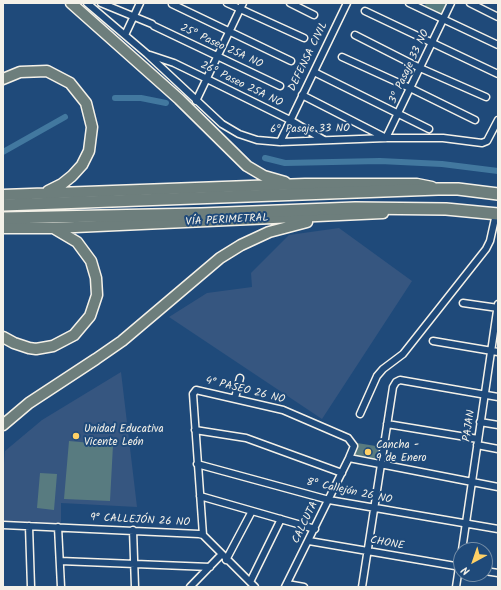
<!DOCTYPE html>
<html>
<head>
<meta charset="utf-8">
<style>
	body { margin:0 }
	#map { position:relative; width:501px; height:590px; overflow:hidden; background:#1f4a7a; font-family:Kalam,sans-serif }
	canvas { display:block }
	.frame { position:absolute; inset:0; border:4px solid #f4f1e8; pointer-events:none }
	.north { position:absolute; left:453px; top:542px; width:40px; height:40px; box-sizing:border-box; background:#1f4a7a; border:1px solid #748da6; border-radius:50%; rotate:220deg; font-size:11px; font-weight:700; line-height:16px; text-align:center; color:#f4f1e8 }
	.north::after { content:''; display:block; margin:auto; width:14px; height:18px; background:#ffd166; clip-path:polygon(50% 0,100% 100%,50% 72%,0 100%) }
</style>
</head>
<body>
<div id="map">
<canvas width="501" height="590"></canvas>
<div class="frame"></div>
<div class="north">N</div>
</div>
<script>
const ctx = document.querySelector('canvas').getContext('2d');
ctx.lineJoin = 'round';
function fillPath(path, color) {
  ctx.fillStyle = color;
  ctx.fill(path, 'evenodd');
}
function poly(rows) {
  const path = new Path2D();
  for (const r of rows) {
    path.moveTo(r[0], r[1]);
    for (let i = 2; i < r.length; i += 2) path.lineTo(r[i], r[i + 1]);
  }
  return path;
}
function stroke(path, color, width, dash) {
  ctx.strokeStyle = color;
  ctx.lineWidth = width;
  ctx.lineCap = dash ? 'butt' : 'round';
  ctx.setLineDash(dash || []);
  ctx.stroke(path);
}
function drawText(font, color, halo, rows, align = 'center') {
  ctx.font = font + ' Kalam,sans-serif';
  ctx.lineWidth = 4;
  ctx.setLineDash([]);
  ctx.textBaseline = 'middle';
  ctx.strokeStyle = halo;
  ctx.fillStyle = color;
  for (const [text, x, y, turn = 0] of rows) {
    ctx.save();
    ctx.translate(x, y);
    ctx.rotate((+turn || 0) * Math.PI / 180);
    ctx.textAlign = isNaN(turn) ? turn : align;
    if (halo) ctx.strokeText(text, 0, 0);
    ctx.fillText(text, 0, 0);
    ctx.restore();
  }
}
fillPath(poly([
	[339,228,412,281,322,419,169,317,207,293,252,287,251,273,289,235],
	[121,372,137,507,61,503,61,524,3,522,3,476,5,451,42,420]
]), '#365680');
fillPath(poly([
	[426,3,450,3,443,17,424,8],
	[69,441,113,445,110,501,64,499],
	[357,443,382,447,379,461,354,457],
	[40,473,57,474,54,510,37,508]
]), '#587b80');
stroke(poly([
	[115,98,141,98,166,103],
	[3,152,65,117],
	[265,158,285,163,380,161,442,164,498,171]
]), '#42789f', 6);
const street = poly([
	[87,3,147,54,222,124,239,134,257,140,280,142,386,138,443,138,482,143,487,141,498,120],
	[101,3,152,24],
	[227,3,304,38],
	[290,3,314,15],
	[409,3,498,45],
	[470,3,498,17],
	[172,4,291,61],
	[365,11,498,74],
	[154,26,280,86],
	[125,35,140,3],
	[355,35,420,68,486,97],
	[150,55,174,63,207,79,290,120,324,140],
	[342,57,410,88,475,120],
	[314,72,429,129],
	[302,95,386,138,451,3],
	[196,101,243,3],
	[280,142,347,3],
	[463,303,498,308],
	[433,341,498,352],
	[235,398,240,378],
	[360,414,377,376,383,369,403,354,486,249,490,241,496,214],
	[480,422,498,425],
	[387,424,478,439],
	[195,430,246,438,342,473],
	[477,445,498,449],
	[349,458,498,487],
	[197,464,329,500,498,529],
	[200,496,315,529],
	[3,525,199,534,203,535,255,587],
	[29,526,31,587],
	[58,527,61,587],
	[133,530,135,587],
	[203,535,193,394,196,390,283,410,348,438,354,446,349,458,285,587],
	[309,541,461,567],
	[462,550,498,304],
	[226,560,252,511],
	[60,561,210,567],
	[485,571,498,573],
	[250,582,281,519],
	[287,584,304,587],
	[190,587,221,555],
	[362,587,393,387,396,382,400,380,498,397],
	[456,587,461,554]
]);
const primary = poly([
	[71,3,179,99,247,166,264,176,285,182],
	[3,79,20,72,47,71,70,83,86,103,92,127,89,151,82,165,72,176,62,184,48,191],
	[3,195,305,184,417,184,432,187],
	[3,228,53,228,383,213],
	[3,337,14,343,29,348,36,349,53,346,74,335,90,316,97,295,96,278,91,261,77,242,55,229],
	[3,425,29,403,96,359,122,341,220,258,241,245,269,232,307,222]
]);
const highway = poly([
	[3,205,438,189,458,189,498,194],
	[3,218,201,214,355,208,446,209,498,214]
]);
stroke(street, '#f4f1e8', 9);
stroke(primary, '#f4f1e8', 13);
stroke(highway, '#f4f1e8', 14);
stroke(street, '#1f4a7a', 6);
stroke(primary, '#6d7e7c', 10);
stroke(highway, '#6d7e7c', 11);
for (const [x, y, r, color] of [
	[76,436,4,"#ffd166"],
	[368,452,4,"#ffd166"]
]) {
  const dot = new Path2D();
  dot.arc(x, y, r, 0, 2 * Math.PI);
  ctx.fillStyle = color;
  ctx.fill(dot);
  stroke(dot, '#1f4a7a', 1.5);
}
drawText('11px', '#f4f1e8', '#1f4a7a', [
	["25º Paseo 25A NO",221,47,25],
	["DEFENSA CIVIL",309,57,-64],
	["3º Pasaje 33 NO",410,67,-65],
	["26º Paseo 25A NO",241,85,26],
	["6º Pasaje 33 NO",310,130,-1],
	["VÍA PERIMETRAL",227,221,-3],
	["4° PASEO 26 NO",245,391,14],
	["PAJAN",470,426,-82],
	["8º Callejón 26 NO",349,492,12],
	["9° CALLEJÓN 26 NO",140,521,3],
	["CALCUTA",306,523,-64],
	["CHONE",387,544,10]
]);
drawText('11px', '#f4f1e8', '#1f4a7a', [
	["Unidad Educativa",84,430],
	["Vicente León",84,443],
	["Cancha -",376,446],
	["9 de Enero",376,459]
], 'left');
</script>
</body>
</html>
